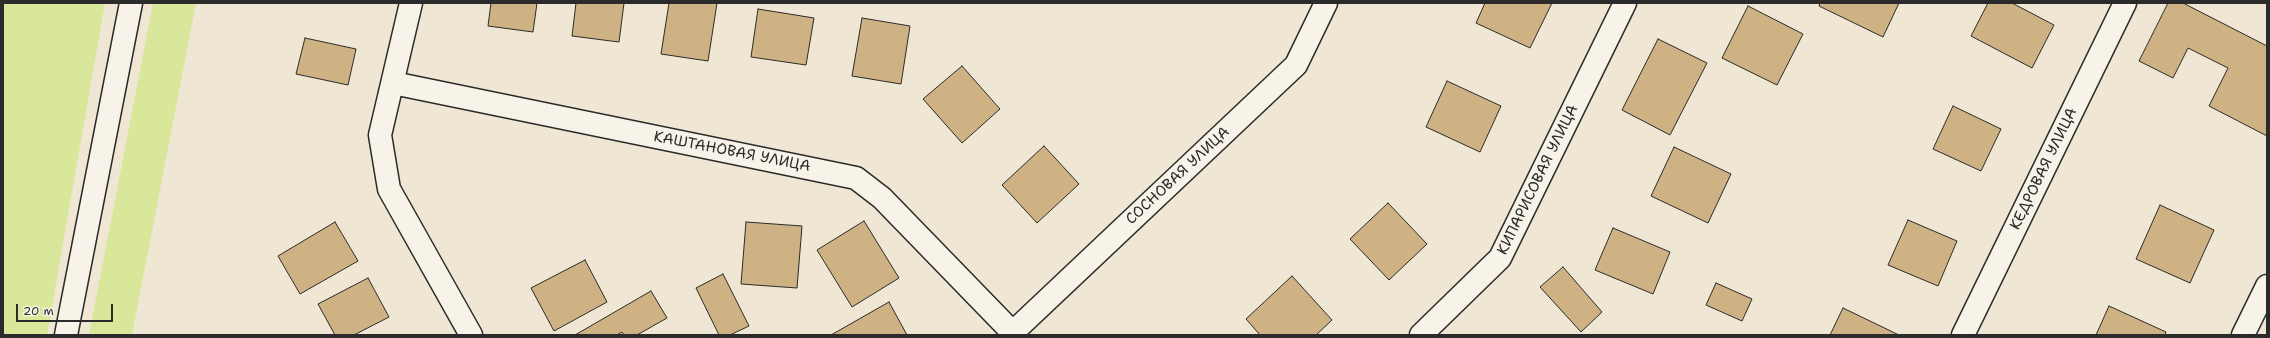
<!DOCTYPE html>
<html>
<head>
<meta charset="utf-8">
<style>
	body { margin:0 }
	#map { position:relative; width:2270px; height:338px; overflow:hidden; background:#efe6d4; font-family:"Shantell Sans",sans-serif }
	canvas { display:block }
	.frame { position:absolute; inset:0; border:4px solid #2b2b2b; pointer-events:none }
	.scale { position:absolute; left:16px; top:304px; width:97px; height:18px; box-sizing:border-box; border:2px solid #2b2b2b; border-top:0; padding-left:5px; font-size:12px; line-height:14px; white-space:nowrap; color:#2b2b2b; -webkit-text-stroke:3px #f7f3e8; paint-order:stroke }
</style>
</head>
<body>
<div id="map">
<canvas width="2270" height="338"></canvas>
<div class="frame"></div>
<div class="scale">20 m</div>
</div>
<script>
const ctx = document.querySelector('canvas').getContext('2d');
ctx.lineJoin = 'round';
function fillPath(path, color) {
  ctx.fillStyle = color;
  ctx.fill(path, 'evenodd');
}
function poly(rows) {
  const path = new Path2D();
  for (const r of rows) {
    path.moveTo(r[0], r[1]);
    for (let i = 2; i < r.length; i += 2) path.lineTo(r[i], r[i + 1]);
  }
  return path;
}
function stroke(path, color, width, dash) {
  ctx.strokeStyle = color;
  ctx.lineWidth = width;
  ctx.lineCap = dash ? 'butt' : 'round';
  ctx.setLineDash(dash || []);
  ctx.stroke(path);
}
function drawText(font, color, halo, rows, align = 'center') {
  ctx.font = font + ' "Shantell Sans",sans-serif';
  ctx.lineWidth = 4;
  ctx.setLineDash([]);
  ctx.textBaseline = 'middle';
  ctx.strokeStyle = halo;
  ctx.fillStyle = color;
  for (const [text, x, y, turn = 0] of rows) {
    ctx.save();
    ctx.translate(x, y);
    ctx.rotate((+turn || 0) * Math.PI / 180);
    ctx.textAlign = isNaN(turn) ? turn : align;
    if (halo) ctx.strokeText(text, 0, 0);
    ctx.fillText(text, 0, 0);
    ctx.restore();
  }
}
fillPath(poly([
	[3,3,105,3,47,335,3,335],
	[153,3,196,3,132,335,89,335]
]), '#d8e79a');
const building = poly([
	[491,3,537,3,533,32,488,26,491,3],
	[576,3,624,3,619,42,572,36,576,3],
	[669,3,717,3,708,61,661,54,669,3],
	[1485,3,1552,3,1530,48,1476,23,1485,3],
	[1820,3,1899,3,1883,37,1819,6,1820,3],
	[1988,3,2012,3,2054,25,2032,68,1971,36,1988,3],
	[2168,3,2183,3,2267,46,2267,136,2209,106,2228,68,2188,48,2173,78,2139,61,2168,3],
	[1748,6,1803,34,1777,85,1722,58,1748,6],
	[758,9,814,18,806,65,751,57,758,9],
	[862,18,910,26,901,84,852,76,862,18],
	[305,38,356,49,348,85,296,74,305,38],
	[1658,39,1707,63,1670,135,1622,110,1658,39],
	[962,66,1000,109,962,143,923,99,962,66],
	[1447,81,1501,106,1480,152,1426,127,1447,81],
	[1953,106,2001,129,1981,171,1933,149,1953,106],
	[1044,146,1079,184,1037,223,1002,185,1044,146],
	[1674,147,1731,174,1708,223,1651,196,1674,147],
	[1388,203,1427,244,1389,280,1350,239,1388,203],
	[2160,205,2214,230,2190,283,2136,259,2160,205],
	[1908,220,1957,241,1938,286,1888,265,1908,220],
	[864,221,899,278,852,307,817,250,864,221],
	[335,222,358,261,300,294,278,256,335,222],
	[746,222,802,226,797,288,741,284,746,222],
	[1613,228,1670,252,1653,294,1595,270,1613,228],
	[585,260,607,302,554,331,531,288,585,260],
	[1563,267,1602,312,1581,332,1540,287,1563,267],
	[723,274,749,326,730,335,719,335,696,288,723,274],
	[1292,276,1332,320,1316,335,1260,335,1246,319,1292,276],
	[368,278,389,317,354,335,335,335,318,304,368,278],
	[1716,283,1752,299,1742,321,1706,305,1716,283],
	[651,291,667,318,637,335,624,335,622,332,617,335,575,335,651,291],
	[889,302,907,335,831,335,889,302],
	[2109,306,2166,332,2165,335,2096,335,2109,306],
	[1843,308,1899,335,1830,335,1843,308]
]);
fillPath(building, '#ceb283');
stroke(building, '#2b2b2b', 1);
const minor = poly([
	[411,3,380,135,389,189,471,335],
	[393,83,856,178,882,198,1013,333],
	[1010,335,1296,65,1326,3],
	[1421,335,1500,258,1625,3],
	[1963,335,2125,3],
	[2243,335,2267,286]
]);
const tertiary = poly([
	[66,335,131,3]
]);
stroke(minor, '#2b2b2b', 25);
stroke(tertiary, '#2b2b2b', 25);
stroke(minor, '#f7f3e8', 22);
stroke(tertiary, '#f7f3e8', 22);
drawText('15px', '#2b2b2b', '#f7f3e8', [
	["КАШТАНОВАЯ УЛИЦА",732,152,11],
	["КЕДРОВАЯ УЛИЦА",2044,169,-64],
	["СОСНОВАЯ УЛИЦА",1178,176,-43],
	["КИПАРИСОВАЯ УЛИЦА",1538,180,-64]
]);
</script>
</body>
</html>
